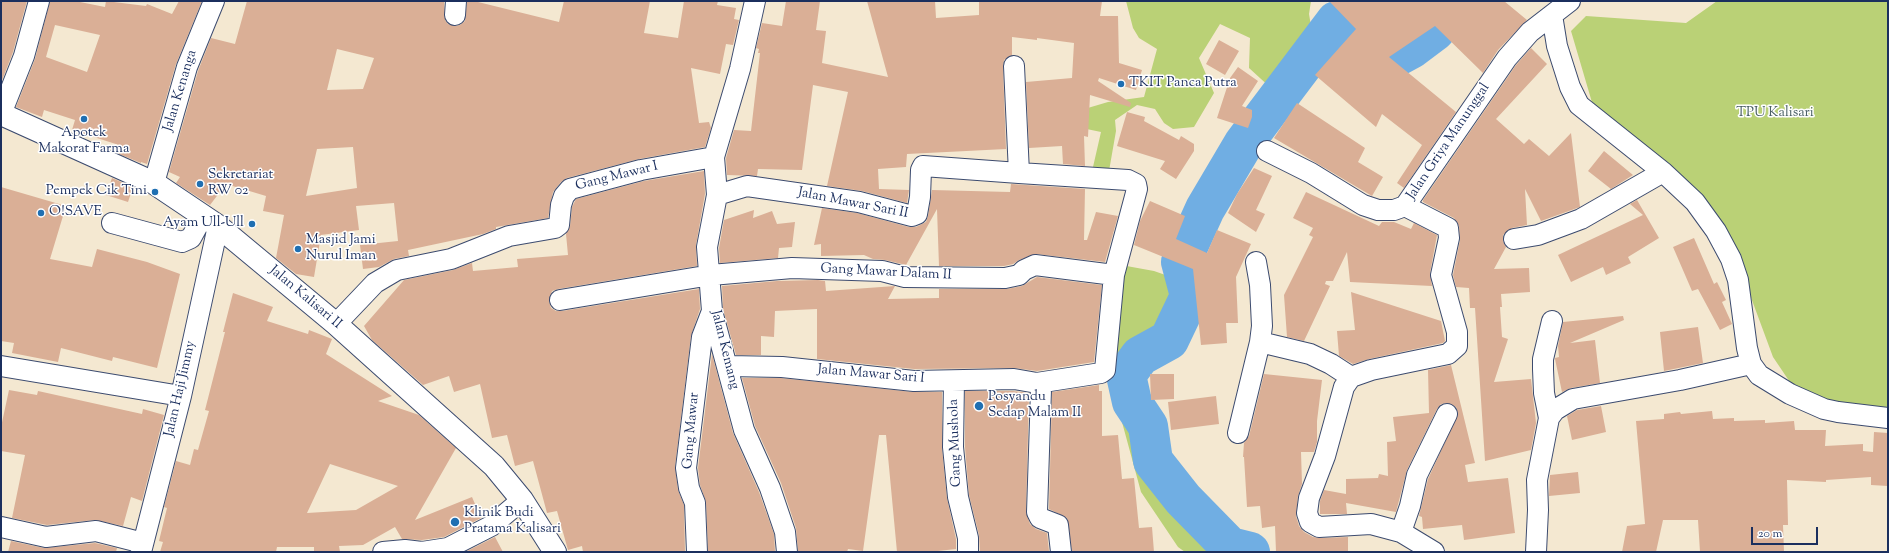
<!DOCTYPE html>
<html>
<head>
<meta charset="utf-8">
<style>
	body { margin:0 }
	#map { position:relative; width:1889px; height:553px; overflow:hidden; background:#f4e8d1; font-family:"Sorts Mill Goudy",serif }
	canvas { display:block }
	.frame { position:absolute; inset:0; border:2px solid #1b2f5e; pointer-events:none }
	.scale { position:absolute; left:1751px; top:527px; width:67px; height:18px; box-sizing:border-box; border:2px solid #1b2f5e; border-top:0; padding-left:5px; font-size:12px; line-height:14px; white-space:nowrap; color:#1b2f5e; -webkit-text-stroke:3px #fff; paint-order:stroke }
</style>
</head>
<body>
<div id="map">
<canvas width="1889" height="553"></canvas>
<div class="frame"></div>
<div class="scale">20 m</div>
</div>
<script>
const ctx = document.querySelector('canvas').getContext('2d');
ctx.lineJoin = 'round';
function fillPath(path, color) {
  ctx.fillStyle = color;
  ctx.fill(path, 'evenodd');
}
function poly(rows) {
  const path = new Path2D();
  for (const r of rows) {
    path.moveTo(r[0], r[1]);
    for (let i = 2; i < r.length; i += 2) path.lineTo(r[i], r[i + 1]);
  }
  return path;
}
function stroke(path, color, width, dash) {
  ctx.strokeStyle = color;
  ctx.lineWidth = width;
  ctx.lineCap = dash ? 'butt' : 'round';
  ctx.setLineDash(dash || []);
  ctx.stroke(path);
}
function drawText(font, color, halo, rows, align = 'center') {
  ctx.font = font + ' "Sorts Mill Goudy",serif';
  ctx.lineWidth = 3;
  ctx.setLineDash([]);
  ctx.textBaseline = 'middle';
  ctx.strokeStyle = halo;
  ctx.fillStyle = color;
  for (const [text, x, y, turn = 0] of rows) {
    ctx.save();
    ctx.translate(x, y);
    ctx.rotate((+turn || 0) * Math.PI / 180);
    ctx.textAlign = isNaN(turn) ? turn : align;
    if (halo) ctx.strokeText(text, 0, 0);
    ctx.fillText(text, 0, 0);
    ctx.restore();
  }
}
fillPath(poly([
	[1126,1,1311,1,1309,14,1313,38,1272,89,1249,68,1250,38,1220,24,1199,58,1214,93,1194,127,1173,129,1164,123,1155,109,1137,105,1115,120,1116,131,1109,171,1093,167,1101,132,1077,127,1081,110,1108,102,1144,97,1157,49,1139,38,1133,28],
	[1717,1,1888,1,1888,408,1802,400,1773,357,1736,257,1596,116,1571,31,1586,16,1686,23],
	[1121,265,1154,271,1174,278,1181,290,1179,306,1172,325,1162,341,1140,354,1127,366,1121,374,1136,423,1146,434,1151,462,1157,479,1173,493,1195,524,1220,552,1185,552,1178,547,1141,492,1113,389,1108,362]
]), '#bad176');
stroke(poly([
	[1250,552,1230,547,1183,499,1153,461,1148,426,1132,402,1126,375,1140,356,1169,340,1190,296,1181,262,1205,209,1244,143,1336,21,1387,62,1411,49,1435,31,1461,1]
]), '#70aee3', 40);
fillPath(poly([
	[1,1,27,1,13,52,1,83],
	[50,1,75,1,105,7,106,1,146,6,147,4,172,14,179,1,202,1,176,64,147,164,141,162,141,163,119,154,122,146,72,130,75,120,44,110,42,117,16,107,35,59],
	[55,25,100,35,87,72,46,57],
	[247,1,444,1,445,20,448,24,455,26,460,25,465,21,467,1,474,1,559,22,564,1,650,1,644,33,678,38,684,1,718,1,717,5,736,8,734,19,739,20,733,45,726,44,720,74,691,68,699,123,709,122,711,128,705,147,639,159,567,178,561,182,553,192,548,218,496,227,496,229,483,234,408,250,409,256,394,259,379,267,363,269,360,245,398,241,394,203,356,206,359,230,321,235,314,277,296,274,276,258,284,215,263,211,266,196,226,184,210,205,176,183,180,177,169,172,198,71,211,38,235,44],
	[337,49,374,58,363,89,327,90],
	[353,147,357,188,306,196,317,149],
	[786,1,820,1,816,30,826,31,822,63,888,77,867,1,935,1,936,18,979,15,979,1,1102,1,1100,16,1118,16,1119,63,1142,70,1136,90,1099,78,1098,81,1131,103,1130,107,1090,95,1088,137,1084,136,1085,166,1063,164,1062,146,1029,148,1026,82,1072,78,1074,43,1037,38,1037,40,1012,37,1012,55,1004,60,1003,67,1006,149,907,154,906,167,878,169,879,189,909,190,907,203,862,191,827,186,848,92,813,85,802,170,758,169,757,176,727,175,726,158,734,130,751,131,760,53,758,53,759,49,756,48,762,23,782,26],
	[1329,1,1504,1,1527,20,1498,50,1483,73,1435,26,1389,57,1456,112,1404,188,1397,183,1422,145,1382,114,1376,127,1315,75,1356,29],
	[1219,40,1239,51,1225,75,1206,64],
	[1531,48,1547,64,1496,119,1524,144,1529,139,1549,156,1571,133,1580,207,1541,221,1525,189,1527,225,1512,228,1503,235,1503,241,1506,247,1494,269,1529,268,1530,292,1501,294,1502,307,1500,307,1502,337,1508,339,1494,382,1531,379,1536,423,1531,450,1485,461,1475,308,1470,308,1469,288,1456,287,1453,275,1460,240,1459,226,1454,218,1423,202,1423,200,1516,65],
	[1238,67,1258,81,1242,106,1252,110,1252,117,1248,128,1217,118,1230,78],
	[1297,103,1365,148,1358,162,1383,177,1372,196,1274,138],
	[1127,112,1145,117,1144,121,1179,140,1181,136,1194,144,1194,151,1176,179,1160,169,1165,161,1117,146],
	[1604,151,1633,175,1611,189,1588,171],
	[1254,168,1272,176,1256,210,1265,214,1256,232,1228,213,1237,194],
	[704,171,705,194,696,245,697,266,558,289,552,291,549,301,551,308,556,311,562,311,699,289,700,309,691,336,675,467,678,490,684,505,685,552,583,552,582,546,568,550,557,511,547,513,533,461,515,466,507,435,492,438,480,384,454,392,449,376,423,385,372,340,364,326,404,280,453,270,472,263,473,271,518,267,517,259,568,255,566,234,570,226,572,207,576,199,644,181],
	[112,178,133,187,128,202,106,195],
	[1011,184,1085,189,1084,240,1087,240,1096,212,1118,216,1105,262,1036,254,1019,260,1013,264,1004,266,939,266,937,209,906,265,885,260,873,259,864,255,821,256,821,244,814,245,822,208,857,213,909,227,916,227,926,222,928,216,932,190,1010,192],
	[1,187,66,206,50,259,92,267,97,249,147,262,180,274,157,368,113,357,112,361,61,348,58,362,12,353,14,343,1,341],
	[1306,192,1379,226,1382,222,1394,222,1411,229,1414,223,1437,235,1430,273,1432,286,1350,282,1347,252,1333,281,1326,281,1325,284,1330,286,1304,341,1287,337,1284,295,1313,237,1309,235,1313,228,1293,218],
	[1637,200,1659,238,1628,257,1631,263,1606,275,1603,267,1571,282,1558,255,1643,215,1630,204],
	[1150,201,1185,216,1176,239,1207,253,1217,230,1251,244,1236,277,1238,323,1226,323,1227,343,1201,345,1193,269,1134,245,1140,221],
	[754,210,753,218,772,211,777,224,795,222,792,247,779,248,778,258,720,263,719,248,724,220],
	[1694,238,1714,284,1717,282,1726,300,1722,302,1732,324,1720,330,1698,289,1692,291,1673,247],
	[1037,277,1102,285,1094,362,1037,371,1014,368,914,369,817,359,817,309,775,311,774,337,761,336,761,355,736,355,723,309,722,286,777,281,818,280,825,281,826,291,895,286,888,299,939,298,939,289,1007,289,1022,286],
	[1351,292,1441,321,1445,341,1443,343,1369,359,1353,364,1339,356,1337,331,1355,330],
	[233,293,273,307,267,321,308,334,309,330,332,339,326,354,392,396,378,401,419,415,456,448,415,520,472,497,481,518,444,537,422,540,402,539,395,527,363,545,339,546,340,552,314,552,314,547,277,547,276,552,160,552,163,542,159,541,167,508,164,507,176,461,190,465,194,449,198,450,209,411,205,410,225,332,223,332],
	[330,464,398,486,356,510,307,513],
	[1623,316,1624,320,1570,343,1595,340,1600,383,1571,388,1562,392,1555,359,1555,358,1559,357,1558,346,1563,322],
	[1698,327,1703,363,1664,371,1660,332],
	[712,354,733,433,759,492,774,534,775,552,708,552,706,502,700,485,698,468],
	[1451,365,1475,463,1465,465,1468,482,1508,478,1515,533,1464,540,1462,525,1423,529,1422,517,1419,516,1428,479,1458,414,1456,407,1447,403,1441,404,1437,409,1407,470,1396,512,1346,503,1347,514,1320,514,1320,501,1324,490,1346,494,1346,479,1378,478,1379,474,1388,476,1387,442,1396,441,1393,417,1429,413,1428,370],
	[1150,374,1174,374,1174,399,1151,400],
	[1264,374,1322,380,1317,421,1317,442,1314,452,1301,452,1302,484,1298,496,1296,516,1299,526,1304,532,1313,537,1320,538,1348,537,1348,552,1276,552,1275,526,1262,528,1260,506,1247,507,1244,457,1243,457,1244,443,1249,436,1251,428],
	[742,378,781,378,913,392,942,392,942,448,947,498,956,539,956,549,929,552,897,552,886,435,879,435,863,551,848,549,847,552,798,552,796,528,781,483,755,426],
	[1099,385,1099,391,1102,391,1102,436,1118,435,1122,479,1134,478,1139,528,1152,527,1154,552,1072,552,1067,518,1049,509,1052,392],
	[9,390,37,395,38,391,142,414,143,409,164,415,142,501,131,497,123,526,95,520,47,525,12,518,25,455,1,451,1,427],
	[965,391,1013,391,1029,393,1026,512,1030,524,1036,529,1047,533,1049,551,980,552,979,535,969,495,965,447],
	[1216,396,1219,424,1171,430,1168,402],
	[1601,406,1606,432,1572,440,1567,416,1577,410],
	[1712,411,1713,419,1734,418,1734,421,1765,420,1765,423,1794,421,1795,430,1826,430,1825,446,1863,444,1863,451,1873,452,1874,432,1888,433,1888,486,1871,485,1871,477,1826,480,1826,482,1787,480,1788,525,1783,525,1784,552,1700,552,1698,520,1663,520,1656,552,1622,552,1627,526,1645,524,1636,421,1664,419,1664,414,1680,412,1681,414],
	[1578,472,1580,493,1549,496,1550,475],
	[495,537,503,552,465,552],
	[11,541,44,548,95,543,117,548,116,552,8,552]
]), '#daaf96');
const minor = poly([
	[755,1,740,69,714,157,717,195,707,247,712,311,744,430,770,488,785,532,787,552],
	[455,15,456,1],
	[1552,15,1557,46,1570,87,1579,105,1663,172,1695,202,1716,231,1731,259,1738,280,1747,348,1751,364,1759,375,1790,394,1824,409,1838,412,1888,418],
	[1,114,24,56,39,1],
	[1267,151,1311,173,1363,205,1378,210,1394,210,1405,206],
	[1019,173,1128,180,1136,184,1137,189,1114,275,1105,370,1101,373,1037,383],
	[154,183,187,67,214,1],
	[717,195,747,186,859,202,912,216,917,214,920,197,921,170,923,166,1019,173,1014,66],
	[1405,206,1448,228,1449,238,1441,275,1457,332,1457,346,1448,354,1371,370,1351,377,1344,387,1325,456,1309,498,1307,513,1310,522,1319,527,1371,524,1401,532,1434,552],
	[1405,206,1507,58,1530,32,1570,1],
	[112,223,182,242,191,238,203,216],
	[1514,239,1538,235,1581,219,1663,172],
	[560,300,711,275,792,268,882,271,905,277,1005,278,1019,275,1024,270,1035,265,1114,275],
	[336,324,375,283,397,270,451,259,509,236,555,228,559,225,561,205,564,196,570,189,641,170,714,157],
	[1260,342,1310,354,1331,364,1351,377],
	[1,366,181,396],
	[728,366,782,367,914,381,1014,379,1037,383,1041,390,1037,512,1040,518,1058,525,1061,552],
	[954,381,953,447,958,497,968,538,968,552],
	[1549,418,1544,393,1543,369,1543,359,1552,321],
	[1238,433,1260,342,1262,326,1260,285,1256,262],
	[1,527,46,537,96,531,143,543],
	[1401,532,1410,506,1417,475,1447,414],
	[141,552,181,396,218,226],
	[383,552,405,550,422,552,448,548,491,526,522,500],
	[697,552,695,503,689,488,686,468,702,337,712,311],
	[1536,552,1538,510,1537,480,1549,418,1555,410,1573,399,1680,380,1751,364]
]);
const tertiary = poly([
	[1,114,154,183,218,226,336,324,494,466,522,500,555,552]
]);
stroke(minor, '#3c4b6f', 22);
stroke(tertiary, '#3c4b6f', 24);
stroke(minor, '#fff', 20);
stroke(tertiary, '#fff', 22);
for (const [x, y, r, color] of [
	[1121,84,4,"#1f6fb2"],
	[84,119,4,"#1f6fb2"],
	[200,184,4,"#1f6fb2"],
	[155,192,4,"#1f6fb2"],
	[41,213,4,"#1f6fb2"],
	[252,224,4,"#1f6fb2"],
	[298,249,4,"#1f6fb2"],
	[979,406,5,"#1f6fb2"],
	[455,522,5,"#1f6fb2"]
]) {
  const dot = new Path2D();
  dot.arc(x, y, r, 0, 2 * Math.PI);
  ctx.fillStyle = color;
  ctx.fill(dot);
  stroke(dot, '#fff', 1.5);
}
drawText('14px', '#1b2f5e', '#fff', [
	["TKIT Panca Putra",1129,84],
	["Apotek",84,134,"center"],
	["Makorat Farma",84,150,"center"],
	["Sekretariat",208,176],
	["RW 02",208,192],
	["Pempek Cik Tini",147,192,"right"],
	["O!SAVE",49,213],
	["Ayam Ull-Ull",244,224,"right"],
	["Masjid Jami",306,241],
	["Nurul Iman",306,257],
	["Posyandu",988,398],
	["Sedap Malam II",988,414],
	["Klinik Budi",464,514],
	["Pratama Kalisari",464,530]
], 'left');
drawText('14px', '#1b2f5e', '#fff', [
	["Jalan Kenanga",181,91,-73],
	["Jalan Griya Manunggal",1449,142,-56],
	["Gang Mawar I",617,177,-14],
	["Jalan Mawar Sari II",853,204,11],
	["Gang Mawar Dalam II",886,273,3],
	["Jalan Kalisari II",305,298,40],
	["Jalan Kemang",724,350,76],
	["Jalan Mawar Sari I",871,375,5],
	["Jalan Haji Jimmy",181,389,-77],
	["Gang Mawar",692,431,-85],
	["Gang Mushola",956,443,-92]
]);
drawText('14px', '#4b6065', '#fff', [
	["TPU Kalisari",1775,114]
]);
</script>
</body>
</html>
